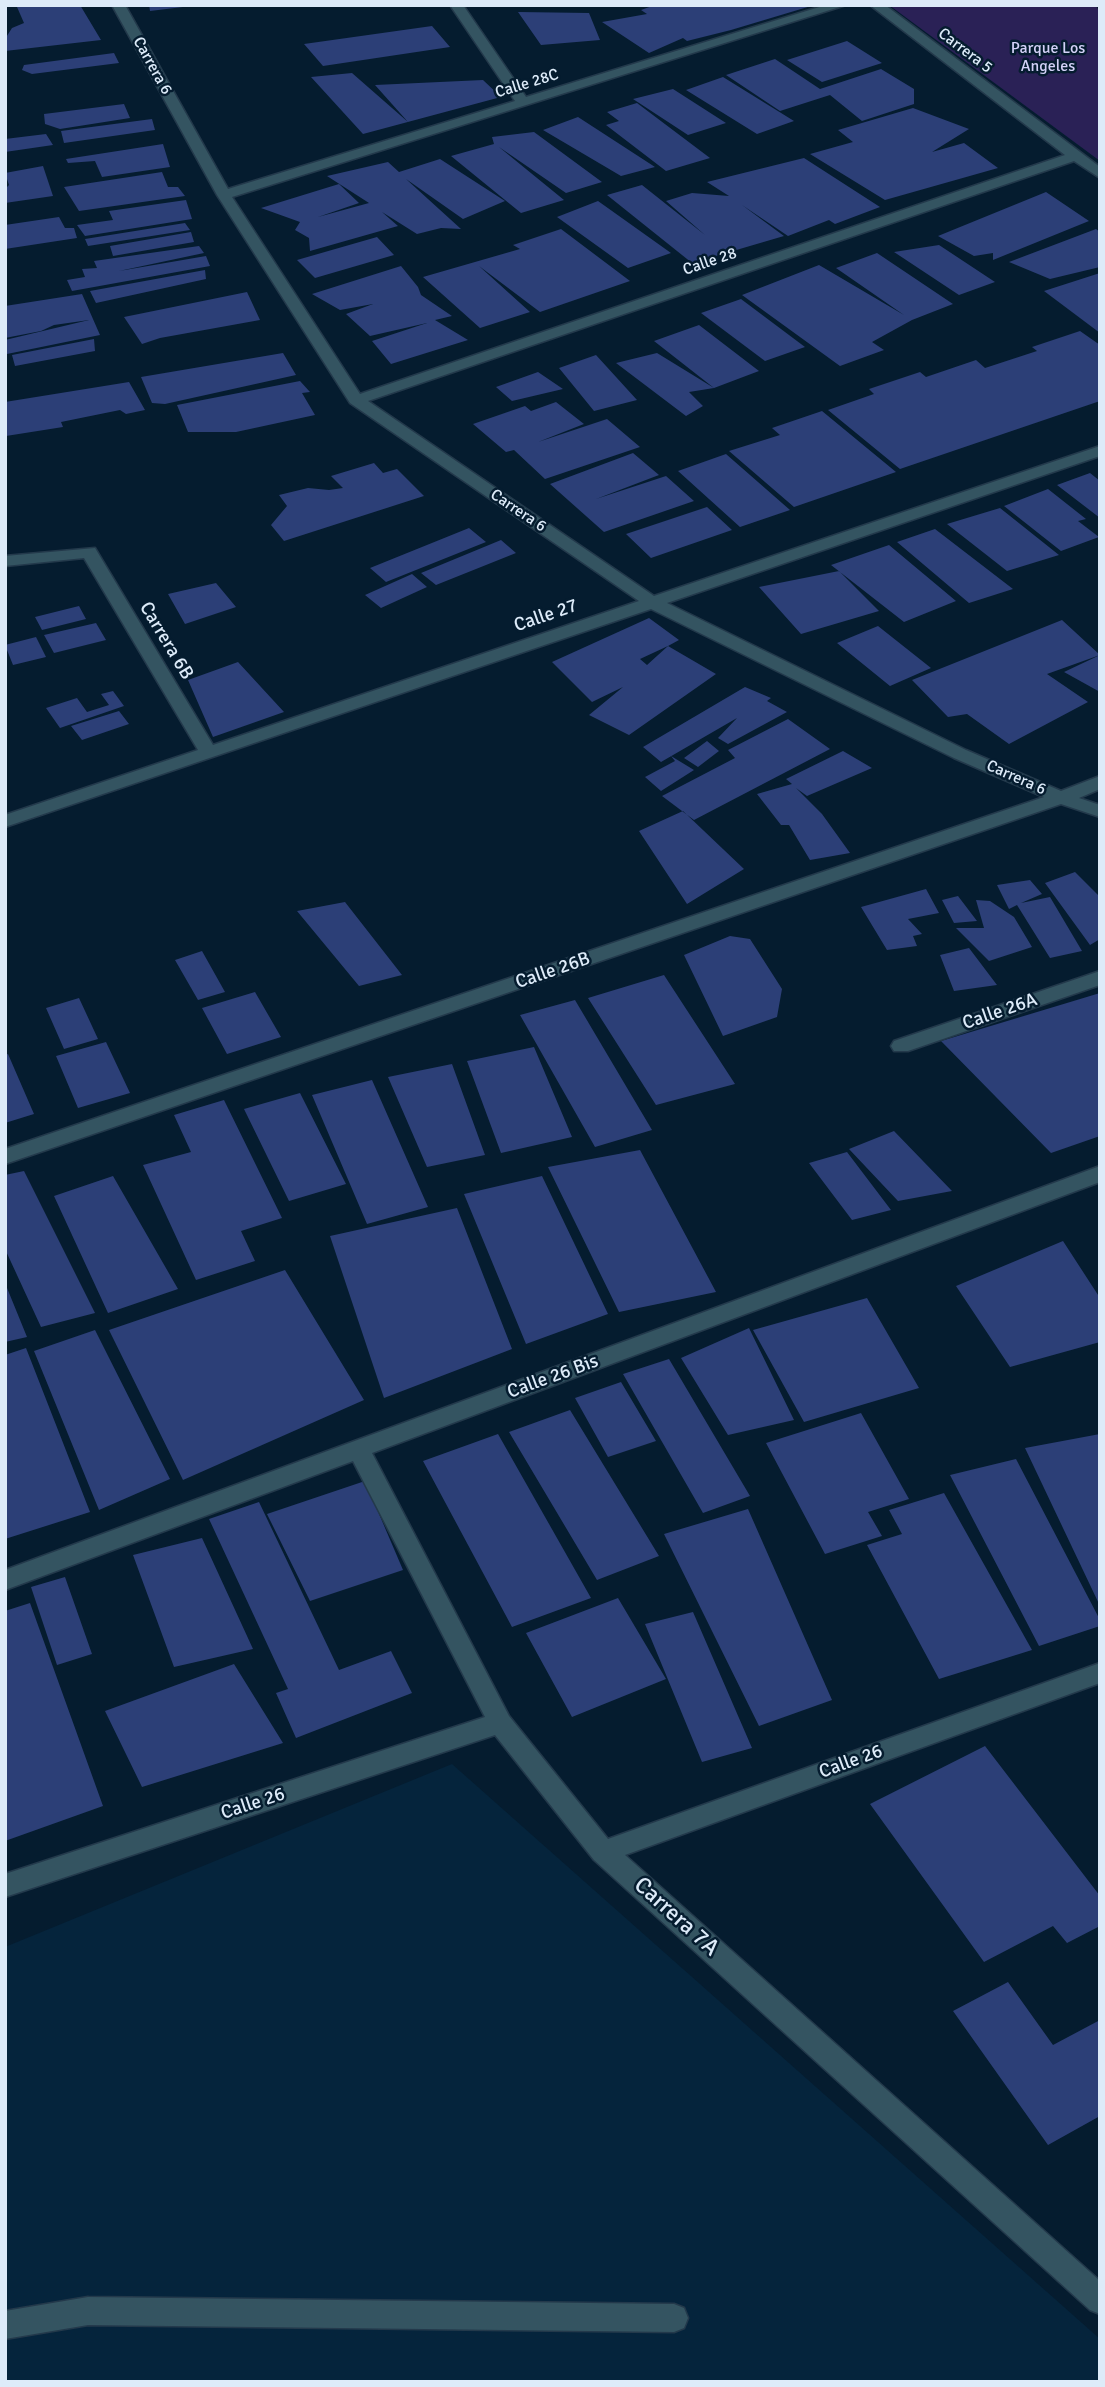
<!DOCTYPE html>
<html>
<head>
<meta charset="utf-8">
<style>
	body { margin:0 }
	#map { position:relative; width:1105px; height:2387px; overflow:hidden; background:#051c2f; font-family:Signika,sans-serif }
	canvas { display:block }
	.frame { position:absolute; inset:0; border:7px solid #ddebf9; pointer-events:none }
</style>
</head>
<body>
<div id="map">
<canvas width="1105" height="2387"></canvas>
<div class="frame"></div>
</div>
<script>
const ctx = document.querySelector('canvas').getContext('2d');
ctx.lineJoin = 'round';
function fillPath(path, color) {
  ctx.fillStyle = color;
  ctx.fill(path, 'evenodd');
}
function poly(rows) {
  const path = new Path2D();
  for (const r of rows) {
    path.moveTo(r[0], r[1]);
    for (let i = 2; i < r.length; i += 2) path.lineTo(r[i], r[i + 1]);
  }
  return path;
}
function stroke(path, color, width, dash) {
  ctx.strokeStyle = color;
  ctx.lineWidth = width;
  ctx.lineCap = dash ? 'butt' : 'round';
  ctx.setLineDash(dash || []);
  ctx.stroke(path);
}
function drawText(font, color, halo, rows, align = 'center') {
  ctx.font = font + ' Signika,sans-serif';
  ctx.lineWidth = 5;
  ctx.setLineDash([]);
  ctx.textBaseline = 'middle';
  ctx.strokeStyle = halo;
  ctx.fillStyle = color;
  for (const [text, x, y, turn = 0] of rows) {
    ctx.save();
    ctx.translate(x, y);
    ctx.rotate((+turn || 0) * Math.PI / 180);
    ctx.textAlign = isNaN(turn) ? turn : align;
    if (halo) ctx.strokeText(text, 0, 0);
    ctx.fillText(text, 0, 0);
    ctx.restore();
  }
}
fillPath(poly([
	[452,1764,1100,2339,1100,2382,5,2382,5,1947]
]), '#05243c');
fillPath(poly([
	[889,5,1095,5,1100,12,1100,161]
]), '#2a2156');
fillPath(poly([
	[30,5,80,5,101,40,5,51,5,39,12,28,24,23,17,7],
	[149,5,183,5,183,7,150,11],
	[655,5,811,5,811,6,731,30,687,41,683,38,649,53,602,22,647,14,641,10],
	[518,12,589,13,600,40,541,45],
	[432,26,450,47,323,66,304,44],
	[847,41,882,63,822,82,787,60],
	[114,53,119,63,32,74,22,70,24,65],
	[775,59,820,89,881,69,914,89,914,104,862,121,830,95,780,111,726,75],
	[352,73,408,122,375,85,483,80,501,97,363,134,311,77],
	[723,77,794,121,757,134,686,90],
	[673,89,726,123,688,135,633,99],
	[637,103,710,158,666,171,606,125,619,121,607,112],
	[124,104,130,118,60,129,45,124,44,114],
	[913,108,969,129,932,152,964,143,998,168,885,200,810,154,853,142,838,130],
	[578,117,655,167,621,176,543,130],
	[152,119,155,130,64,143,61,131],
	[534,132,602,182,566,193,499,147,564,200,521,213,451,156,494,144,492,137],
	[46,134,53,145,5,152,5,139],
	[163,144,170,167,102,177,95,161,68,163,66,159],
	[804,158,880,207,835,224,829,220,788,236,742,205,784,236,692,263,607,195,642,185,705,235,666,201,692,193,729,196,707,182],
	[440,159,505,201,463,219,406,179,461,229,441,228,417,234,382,212,398,226,310,251,309,238,295,230,300,222,261,208,339,184,359,203,318,217,369,203,327,176,388,162,399,172],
	[43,166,53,196,5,203,5,189,9,185,5,173],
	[162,172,168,187,178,187,185,196,79,211,64,187],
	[1046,192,1089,221,993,260,993,253,974,256,938,236],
	[186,200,192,219,85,236,77,225,113,220,109,211],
	[598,201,671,253,628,268,557,217],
	[59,217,65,228,74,228,77,238,5,249,5,225],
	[185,223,190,230,88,246,85,239],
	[561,229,630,281,540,312,479,266,530,312,480,328,423,277,520,249,513,245],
	[1096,229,1100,232,1100,267,1050,279,1009,262],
	[191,232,194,242,113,256,110,246],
	[377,237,394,255,315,278,297,260],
	[939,245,995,282,959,295,894,252],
	[199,246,204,253,119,271,206,256,210,266,72,291,67,280,85,277,82,269,97,268,94,261],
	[877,253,953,304,912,320,872,342,884,350,840,366,742,295,819,265,904,315,836,268],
	[401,266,418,287,421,295,452,316,435,320,468,340,391,364,372,341,427,323,370,336,346,314,373,304,340,310,312,294],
	[205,270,206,279,96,303,90,291],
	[1100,273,1100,333,1044,291],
	[247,292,260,320,160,338,142,344,124,317],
	[82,294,100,335,7,354,5,340,89,320,54,325,41,331,5,338,5,306],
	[741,299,805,347,765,361,701,313],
	[699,325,759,371,714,388,654,341],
	[1080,331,1100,345,1100,401,900,469,828,410,874,394,869,389,920,372,926,377,976,360,985,368,1037,351,1032,347],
	[94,339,95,351,15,366,12,355],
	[283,353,296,375,165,404,152,403,141,377],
	[657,353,714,388,689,392,703,406,686,416,616,363],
	[596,355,637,400,594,411,559,368],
	[538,372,563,389,512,401,496,387],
	[300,381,310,392,302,393,315,415,236,432,188,432,177,405],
	[129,382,145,410,126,414,120,410,61,422,63,427,6,436,5,402],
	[556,402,584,424,538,442,607,419,640,447,545,479,514,450,506,452,473,424,525,406,531,411],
	[822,411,896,472,794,507,729,451,780,435,772,428],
	[633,453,659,475,596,499,666,476,694,501,604,532,550,484],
	[726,454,790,510,740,527,678,471],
	[374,463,383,473,397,469,424,496,284,541,271,525,287,506,279,495,308,488,329,490,343,488,331,476],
	[1090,473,1100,481,1100,518,1057,485],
	[1048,489,1086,519,1078,521,1099,537,1061,551,1004,506],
	[707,507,732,530,651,558,626,534],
	[1000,508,1059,555,1007,571,947,524],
	[469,528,486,542,386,582,370,568],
	[935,529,1013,589,969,603,897,542],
	[501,540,516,553,436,585,421,573],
	[889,545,956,601,904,622,831,565],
	[839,571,879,611,801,634,759,587],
	[412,574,427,587,381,608,365,595],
	[216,583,236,607,185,624,168,594],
	[79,606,86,619,42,630,35,617],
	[649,618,679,640,668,646,716,674,629,735,589,715,623,687,592,702,552,662],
	[668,646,647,665,640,659],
	[1062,620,1100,655,1047,674,1088,702,1009,744,967,714,948,717,912,680],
	[96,623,106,640,54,653,44,635],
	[878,626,931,668,890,686,837,643],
	[36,637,46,657,13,665,5,645],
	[1100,655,1100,692,1064,672],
	[238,662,284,712,213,737,188,680],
	[745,687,771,698,767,701,787,712,728,744,718,738,737,718,661,762,643,747],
	[113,691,124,706,60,728,46,708,77,698,87,712,109,705,101,694],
	[119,711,129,724,82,740,71,726],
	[788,719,830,749,694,820,662,796,735,758,728,750],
	[707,741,719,751,698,767,684,758],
	[843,751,872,768,807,796,796,788,822,814,850,853,810,860,789,825,781,825,757,794,792,784,786,779],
	[671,756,694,770,661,791,645,777,675,761],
	[683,811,744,869,687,904,639,831],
	[1075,872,1100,897,1100,939,1090,945,1045,883],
	[1030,880,1042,894,1021,903,1050,897,1082,951,1050,958,1017,905,1009,909,997,885],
	[926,889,939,913,908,919,922,934,913,936,917,946,887,950,861,907],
	[958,896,977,921,954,923,942,900],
	[976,900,990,901,1014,917,1032,947,989,961,956,928,984,928],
	[345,902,402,975,359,986,297,911],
	[730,936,750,939,782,989,777,1017,723,1036,684,955],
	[969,948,997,985,954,991,940,955],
	[202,951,225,992,198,1000,175,960],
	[664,975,735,1084,656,1105,588,998],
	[255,992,281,1037,227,1054,202,1008],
	[1100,993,1100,1136,1051,1153,941,1041],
	[79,998,98,1039,64,1049,46,1008],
	[575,1000,652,1130,595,1147,520,1015],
	[106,1042,130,1093,78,1108,56,1056],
	[534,1047,572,1137,501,1153,467,1061],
	[8,1054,34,1114,5,1123,5,1055],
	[452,1064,485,1155,427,1167,388,1077],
	[372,1080,428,1207,367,1224,312,1095],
	[300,1093,346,1184,289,1201,244,1109],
	[224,1100,282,1218,241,1231,255,1261,196,1280,143,1165,191,1152,174,1115],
	[894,1131,952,1191,898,1201,849,1149],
	[640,1150,716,1292,619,1312,548,1167],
	[847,1152,891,1210,852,1220,809,1163],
	[24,1171,95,1313,41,1327,5,1249,5,1175],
	[113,1176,178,1289,108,1313,54,1196],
	[542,1176,608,1314,526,1344,464,1194],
	[457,1208,512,1349,384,1398,330,1236],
	[1063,1241,1100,1298,1100,1342,1010,1367,956,1286],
	[285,1270,364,1400,183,1480,109,1330],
	[5,1283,27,1337,5,1342],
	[867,1298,919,1388,804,1422,753,1330],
	[749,1328,794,1420,728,1435,681,1358],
	[95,1330,170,1479,99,1510,34,1351],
	[26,1348,90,1512,5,1539,5,1355],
	[669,1359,750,1496,703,1513,623,1374],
	[621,1382,656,1441,608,1457,575,1398],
	[570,1410,659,1556,597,1580,509,1432],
	[861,1413,909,1499,868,1512,882,1536,825,1554,766,1443],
	[498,1434,591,1598,512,1627,423,1461],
	[1100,1434,1100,1606,1025,1448],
	[1016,1459,1100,1620,1100,1626,1039,1646,950,1475],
	[365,1481,403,1570,310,1601,267,1514],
	[944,1493,1032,1650,939,1679,867,1545,902,1534,889,1510],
	[259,1502,339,1670,391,1651,412,1693,296,1738,276,1693,288,1689,209,1519],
	[748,1509,832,1700,759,1726,664,1534],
	[202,1538,253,1649,174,1667,133,1555],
	[65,1577,92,1654,57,1665,31,1587],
	[618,1598,666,1679,572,1717,526,1633],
	[30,1603,103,1806,5,1841,5,1611],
	[693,1612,752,1748,702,1762,645,1624],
	[234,1664,283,1743,142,1787,105,1711],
	[985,1746,1100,1896,1100,1926,1067,1943,1053,1926,984,1962,870,1804],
	[1008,1982,1053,2045,1100,2020,1100,2116,1048,2145,953,2011]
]), '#2c3f77');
const minor = poly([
	[112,5,125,5,228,189,515,101,450,5,463,5,526,97,826,5,846,5,232,197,360,394,1065,155,870,5,885,5,1100,167,1100,178,1074,161,368,401,654,596,1100,446,1100,456,667,603,966,750,1061,791,1100,776,1100,789,1079,798,1100,805,1100,817,1061,804,5,1164,5,1149,1044,797,954,758,651,609,5,827,5,815,198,750,84,558,5,566,5,556,95,548,213,745,639,601,350,403,217,195,112,5],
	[1100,971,1100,985,908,1051,894,1051,891,1046,894,1041,1100,971],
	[1100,1166,1100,1182,372,1453,509,1716,608,1839,1100,1663,1100,1683,625,1855,1100,2281,1100,2314,1090,2310,594,1860,495,1735,5,1897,5,1874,485,1717,353,1461,5,1590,5,1570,1100,1166],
	[88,2297,674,2304,684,2308,688,2318,684,2328,674,2332,88,2325,5,2339,5,2311,88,2297]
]);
stroke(minor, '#23394b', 3);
fillPath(minor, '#345461');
drawText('16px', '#d3d1f7', '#051c2f', [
	["Parque Los",1048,49],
	["Angeles",1048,67]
]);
drawText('16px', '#ddebf9', '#051c2f', [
	["Carrera 5",965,51,37],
	["Carrera 6",152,66,61],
	["Calle 28C",527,84,-17],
	["Calle 28",710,262,-19],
	["Carrera 6",518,511,34],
	["Carrera 6",1016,778,24]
]);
drawText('19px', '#ddebf9', '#051c2f', [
	["Calle 27",546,616,-19],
	["Carrera 6B",166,641,59],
	["Calle 26B",553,971,-19],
	["Calle 26A",1000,1012,-19],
	["Calle 26 Bis",553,1377,-20],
	["Calle 26",851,1762,-20],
	["Calle 26",253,1804,-18]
]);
drawText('23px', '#ddebf9', '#051c2f', [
	["Carrera 7A",676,1917,42]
]);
</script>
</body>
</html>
